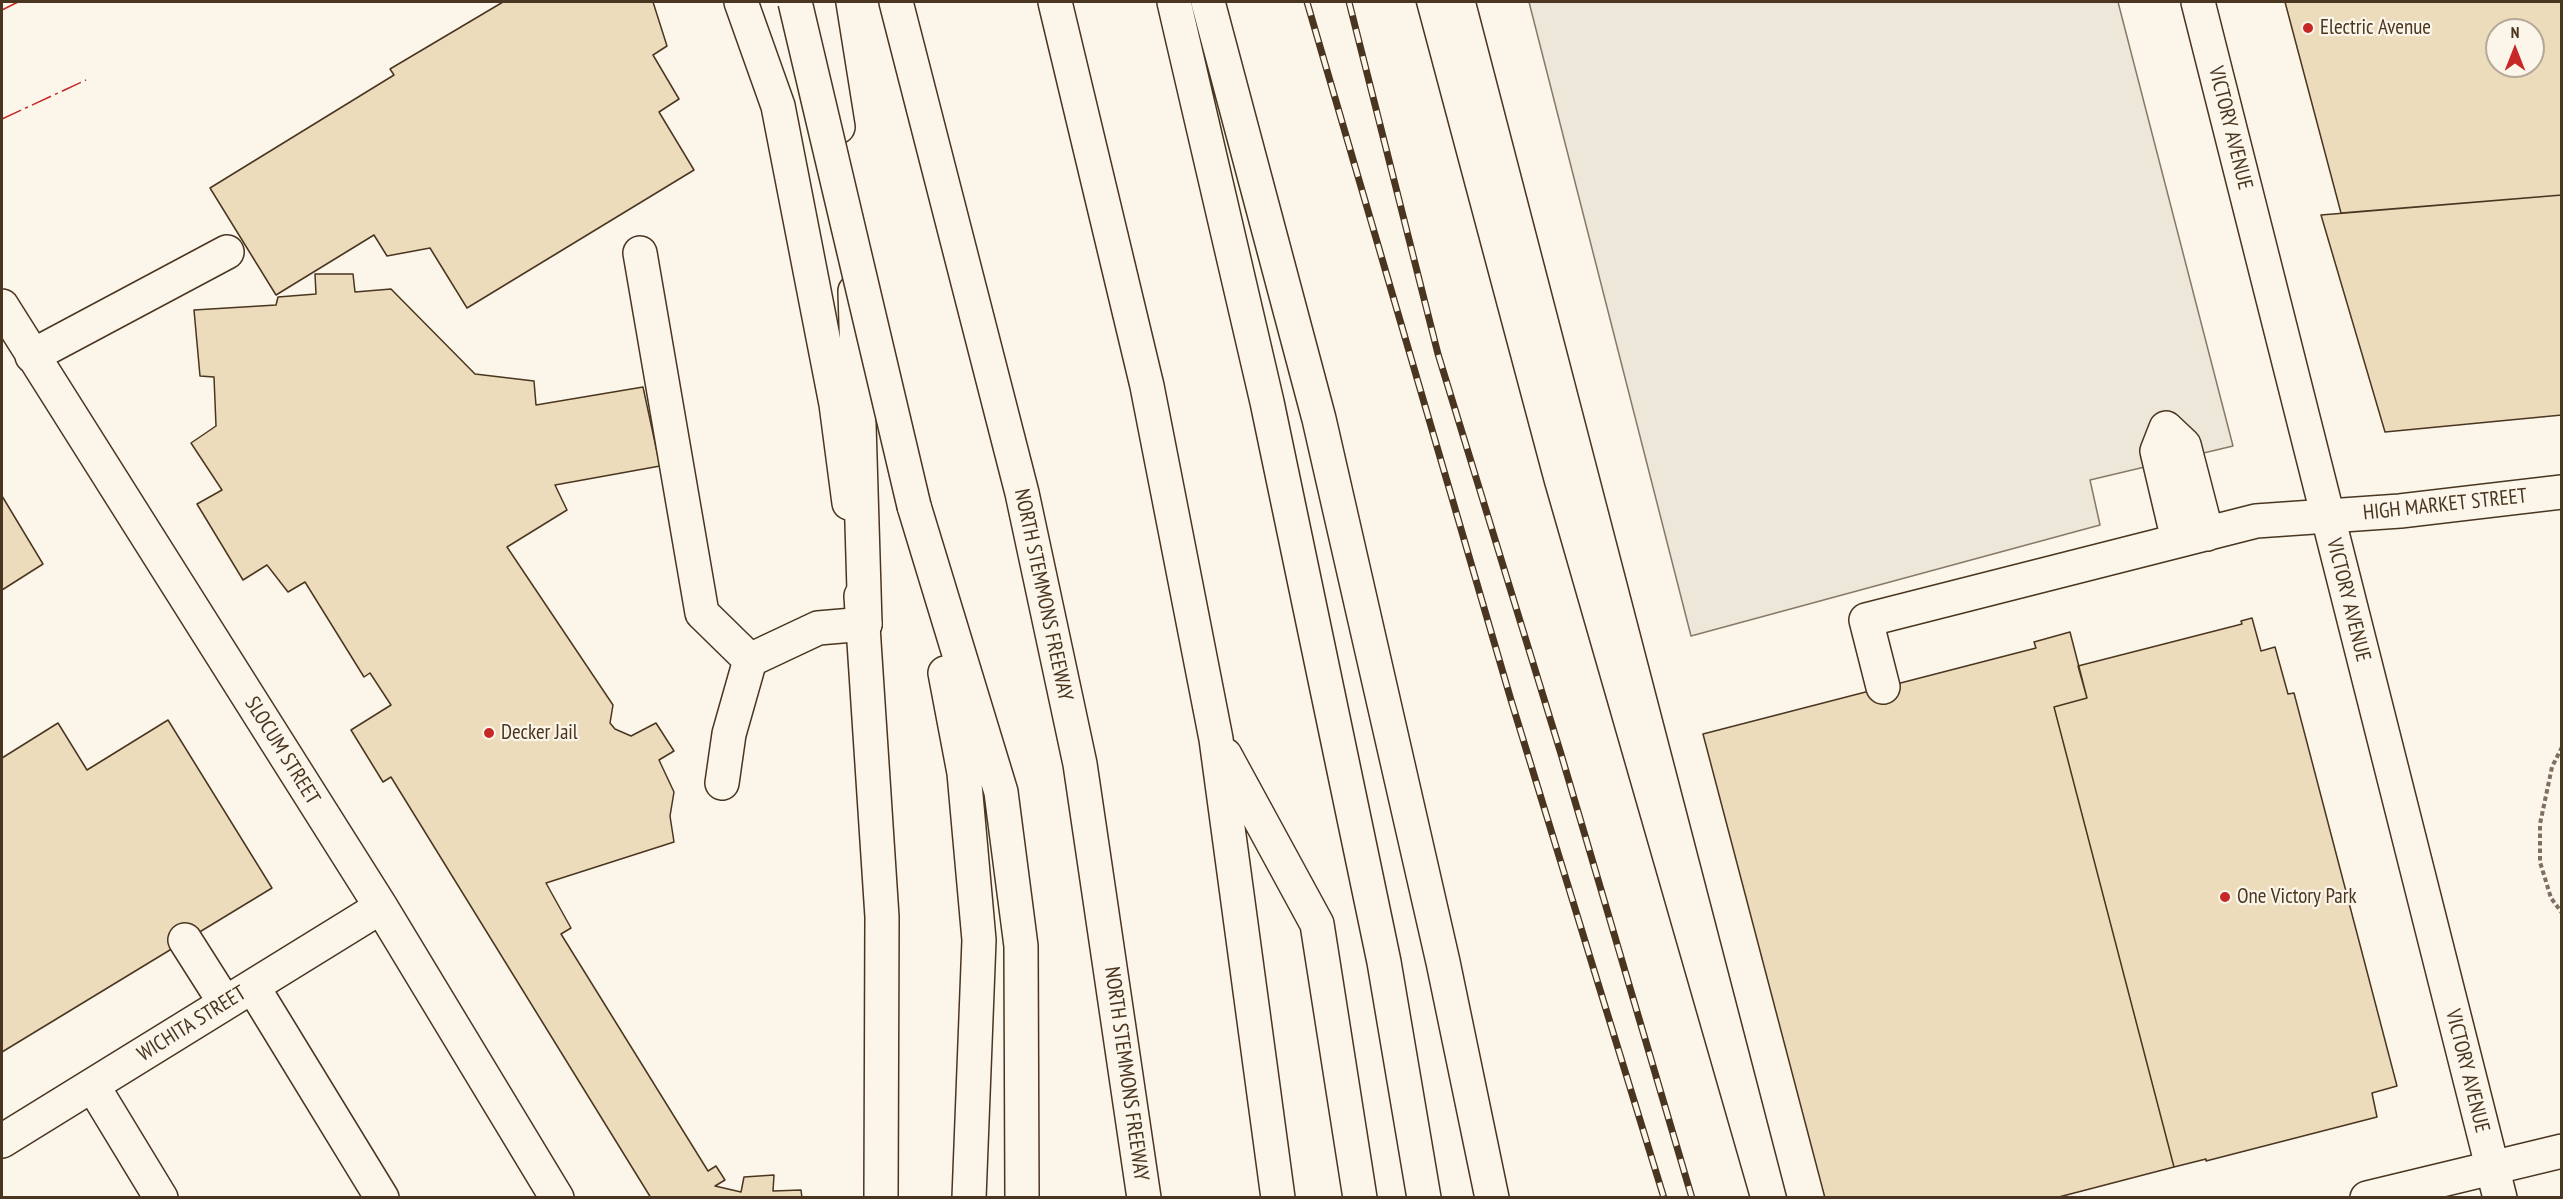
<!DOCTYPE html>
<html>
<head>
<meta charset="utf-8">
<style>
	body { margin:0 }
	#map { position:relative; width:2563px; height:1199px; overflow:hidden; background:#fbf6e9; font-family:"PT Sans Narrow",sans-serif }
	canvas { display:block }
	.frame { position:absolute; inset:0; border:3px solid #4a3520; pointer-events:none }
	.north { position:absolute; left:2485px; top:18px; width:60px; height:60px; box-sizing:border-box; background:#fbf6e9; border:2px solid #b4a999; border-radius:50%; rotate:0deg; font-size:16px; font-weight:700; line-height:24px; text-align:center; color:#4a3520 }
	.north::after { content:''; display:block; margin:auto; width:21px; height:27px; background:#c62828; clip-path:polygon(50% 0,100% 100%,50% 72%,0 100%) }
</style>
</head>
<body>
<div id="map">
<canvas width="2563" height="1199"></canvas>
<div class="frame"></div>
<div class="north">N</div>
</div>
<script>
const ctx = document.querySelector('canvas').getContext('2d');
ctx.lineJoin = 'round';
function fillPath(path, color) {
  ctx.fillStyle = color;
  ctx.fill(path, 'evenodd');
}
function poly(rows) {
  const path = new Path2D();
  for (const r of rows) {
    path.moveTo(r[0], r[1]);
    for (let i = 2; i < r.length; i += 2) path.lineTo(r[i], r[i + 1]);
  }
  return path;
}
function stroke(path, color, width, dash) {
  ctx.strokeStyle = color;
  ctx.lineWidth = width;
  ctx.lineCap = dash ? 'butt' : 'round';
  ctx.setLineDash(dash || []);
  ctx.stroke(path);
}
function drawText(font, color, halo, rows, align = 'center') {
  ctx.font = font + ' "PT Sans Narrow",sans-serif';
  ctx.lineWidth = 4.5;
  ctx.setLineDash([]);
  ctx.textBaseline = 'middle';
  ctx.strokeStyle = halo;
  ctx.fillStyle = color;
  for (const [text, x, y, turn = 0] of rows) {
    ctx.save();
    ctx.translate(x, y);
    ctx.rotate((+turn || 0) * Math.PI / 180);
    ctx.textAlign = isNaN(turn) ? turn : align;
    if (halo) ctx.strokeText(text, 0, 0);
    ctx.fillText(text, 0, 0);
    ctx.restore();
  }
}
const parking = poly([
	[1529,2,2118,2,2233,446,2090,480,2100,525,1691,636,1529,2]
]);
fillPath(parking, '#ede7d9');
stroke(parking, '#887966', 1.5);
const building = poly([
	[503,2,653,2,667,46,653,55,679,99,659,112,694,170,467,308,430,248,387,256,374,235,276,295,210,188,394,75,390,69,503,2],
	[2285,2,2562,2,2562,195,2341,213,2285,2],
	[2497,30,2533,30,2533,66,2497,66,2497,30],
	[2562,195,2562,415,2385,432,2321,215,2562,195],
	[315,274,353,274,355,292,391,289,475,374,534,381,536,405,643,387,660,466,555,485,567,510,507,547,613,705,610,723,615,729,631,736,656,723,674,751,659,760,674,792,670,816,674,842,546,883,571,928,561,934,708,1171,716,1166,725,1180,715,1186,741,1192,744,1177,774,1175,773,1191,801,1190,802,1198,651,1198,391,777,383,782,351,730,391,705,370,673,364,677,305,582,288,592,267,565,243,580,197,504,222,490,191,443,216,426,214,377,200,376,194,310,276,305,278,297,316,294,315,274],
	[2,496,43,564,2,590,2,496],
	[2252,618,2261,651,2275,647,2288,694,2294,693,2397,1086,2372,1093,2377,1117,2206,1161,2206,1159,2174,1167,2054,707,2087,698,2078,666,2242,624,2241,621,2252,618],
	[2070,632,2087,698,2054,707,2174,1167,2055,1198,1825,1198,1703,734,2036,648,2034,642,2070,632],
	[168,720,272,888,2,1052,2,758,58,723,87,770,168,720]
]);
fillPath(building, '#ecdcbc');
stroke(building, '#4a3520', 1.5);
const minor = poly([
	[640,253,702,613,750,660,818,628,865,624],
	[2,306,381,907,557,1198],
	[32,356,227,252],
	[2178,540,2157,451,2166,428,2184,445,2207,534],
	[1883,687,1866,620,2256,521,2400,511,2562,492],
	[722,783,729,734,750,660],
	[185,940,225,1003],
	[253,987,382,1198],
	[93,1086,161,1198],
	[2,1141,381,907]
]);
const major = poly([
	[741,2,778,106,836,404,849,503],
	[2198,2,2500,1198],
	[861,596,882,917,881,1198],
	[2367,1198,2562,1151]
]);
const highway = poly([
	[818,2,838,127],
	[896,2,1022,493,1080,764,1144,1198],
	[1055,2,1147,386,1216,739,1278,1198],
	[1174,2,1267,402,1384,962,1424,1198],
	[1208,2,1319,419,1443,962,1492,1198],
	[855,291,865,624],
	[914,506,1001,792,1021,946,1022,1198],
	[945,673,964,773,979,940,969,1198],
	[1225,755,1317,924,1360,1198]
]);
stroke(minor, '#4a3520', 36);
stroke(major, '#4a3520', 36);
stroke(highway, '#4a3520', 36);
stroke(poly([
	[2562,747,2552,767,2540,824,2540,862,2551,898,2562,913]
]), '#7f6f5c', 4, [4.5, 3]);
stroke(minor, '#fbf6e9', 33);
stroke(major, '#fbf6e9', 33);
stroke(highway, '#fbf6e9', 33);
stroke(poly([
	[1416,2,1544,482,1750,1198],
	[1476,2,1787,1198]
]), '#4a3520', 1.5);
const rail = poly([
	[1307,2,1511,700,1664,1198],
	[1349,2,1438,354,1561,754,1692,1198]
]);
stroke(rail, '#4a3520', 7);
stroke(rail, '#fbf6e9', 4.5, [14]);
const highwayBridge = poly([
	[795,2,914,506]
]);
stroke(highwayBridge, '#4a3520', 36, []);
stroke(highwayBridge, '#fbf6e9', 33);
stroke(poly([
	[2,10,18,2],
	[2,119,86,80]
]), '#c62828', 1.5, [21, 4.5, 3, 4.5]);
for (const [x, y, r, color] of [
	[2308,28,6,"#c62828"],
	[489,733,6,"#c62828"],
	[2225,897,6,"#c62828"]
]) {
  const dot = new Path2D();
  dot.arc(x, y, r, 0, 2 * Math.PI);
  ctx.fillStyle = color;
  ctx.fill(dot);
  stroke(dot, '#fbf6e9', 2);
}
drawText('21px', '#4a3520', '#fbf6e9', [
	["Electric Avenue",2320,28],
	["Decker Jail",501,733],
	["One Victory Park",2237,897]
], 'left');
drawText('21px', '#4a3520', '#fbf6e9', [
	["VICTORY AVENUE",2230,128,76],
	["HIGH MARKET STREET",2445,505,-6],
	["NORTH STEMMONS FREEWAY",1043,595,78],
	["VICTORY AVENUE",2348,600,76],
	["SLOCUM STREET",282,751,58],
	["WICHITA STREET",192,1024,-32],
	["VICTORY AVENUE",2467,1071,76],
	["NORTH STEMMONS FREEWAY",1126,1074,82]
]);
</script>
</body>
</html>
